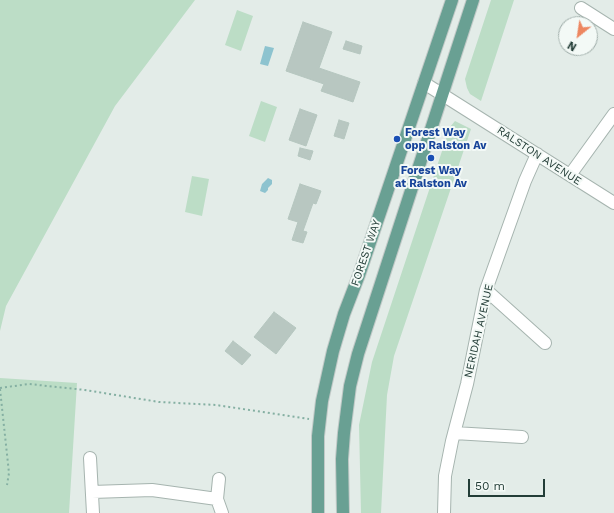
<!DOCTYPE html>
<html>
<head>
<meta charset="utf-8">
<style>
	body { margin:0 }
	#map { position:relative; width:614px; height:513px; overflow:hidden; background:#e3ece8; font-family:"Work Sans",sans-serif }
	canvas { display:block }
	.north { position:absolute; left:558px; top:16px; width:40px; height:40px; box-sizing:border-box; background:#f3f9f6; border:1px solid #a0aeaa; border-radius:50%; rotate:210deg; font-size:11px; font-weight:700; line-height:16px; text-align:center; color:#233d37 }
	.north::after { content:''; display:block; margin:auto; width:14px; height:18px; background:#ed8660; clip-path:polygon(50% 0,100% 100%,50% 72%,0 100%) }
	.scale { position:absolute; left:468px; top:479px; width:77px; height:18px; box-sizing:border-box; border:2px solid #233d37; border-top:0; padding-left:5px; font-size:12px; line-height:14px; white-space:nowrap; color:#233d37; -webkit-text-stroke:3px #f3f9f6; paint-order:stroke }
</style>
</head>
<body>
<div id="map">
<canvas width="614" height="513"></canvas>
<div class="north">N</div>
<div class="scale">50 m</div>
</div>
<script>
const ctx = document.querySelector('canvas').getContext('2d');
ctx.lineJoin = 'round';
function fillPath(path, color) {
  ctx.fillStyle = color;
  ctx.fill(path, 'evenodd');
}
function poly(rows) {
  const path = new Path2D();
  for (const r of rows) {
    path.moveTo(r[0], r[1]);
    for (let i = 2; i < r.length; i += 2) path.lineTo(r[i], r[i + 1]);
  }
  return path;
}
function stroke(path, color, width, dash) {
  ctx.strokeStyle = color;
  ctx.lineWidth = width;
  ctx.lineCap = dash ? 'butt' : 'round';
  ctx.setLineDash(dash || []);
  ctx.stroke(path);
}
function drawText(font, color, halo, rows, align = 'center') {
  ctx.font = font + ' "Work Sans",sans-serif';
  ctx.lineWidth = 4;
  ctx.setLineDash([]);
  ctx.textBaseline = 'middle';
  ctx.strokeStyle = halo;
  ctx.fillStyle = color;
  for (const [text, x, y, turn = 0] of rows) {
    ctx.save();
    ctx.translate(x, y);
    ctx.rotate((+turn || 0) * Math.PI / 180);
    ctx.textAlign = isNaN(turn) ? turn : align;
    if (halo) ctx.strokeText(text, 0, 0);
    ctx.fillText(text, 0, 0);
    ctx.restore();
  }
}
fillPath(poly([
	[0,0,195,0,115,106,6,306,0,331],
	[491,0,514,0,481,101,470,94,467,88,465,79],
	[237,10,253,16,241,51,225,45],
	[261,101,277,107,265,142,249,136],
	[455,121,471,129,394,356,387,395,381,513,361,513,359,425,372,362,450,127],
	[192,176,209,179,202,216,185,212],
	[0,378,77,383,69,513,0,513]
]), '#bcddc6');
fillPath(poly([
	[265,46,274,48,268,66,260,64],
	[268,178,272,180,272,184,268,188,268,190,265,193,260,191,262,184]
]), '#8dc3cf');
const building = poly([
	[303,22,332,32,319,68,360,82,353,102,321,91,324,84,286,71,303,22],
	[346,41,362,46,360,54,343,49,346,41],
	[300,109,317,115,306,146,289,140,300,109],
	[339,120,349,123,344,139,334,136,339,120],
	[300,148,313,151,310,160,298,156,300,148],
	[300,184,321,191,316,204,313,203,303,231,307,232,303,243,292,240,298,222,288,219,300,184],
	[274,312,296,328,276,354,254,337,274,312],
	[233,341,251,355,242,365,225,351,233,341]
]);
fillPath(building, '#b8c7c1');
stroke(building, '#b5c6bf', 1);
const minor = poly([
	[581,8,614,29],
	[424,83,614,203],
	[570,175,614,114],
	[486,290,545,343],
	[454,433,522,437],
	[90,458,93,513],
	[219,479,217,499,222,513],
	[92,492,152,490,217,499],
	[444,513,445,476,452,441,467,384,486,290,525,181,537,154]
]);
const major = poly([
	[318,513,318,436,322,401,333,351,344,314,359,275,452,0],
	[343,513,342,459,344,433,350,386,358,354,473,0]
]);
stroke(minor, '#a6b4af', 14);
stroke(major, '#c1c9c7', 14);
stroke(poly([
	[0,388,29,384,85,390,159,402,216,405,309,419],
	[0,389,9,473,7,485]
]), '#84afa2', 2, [2, 3]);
stroke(minor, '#fff', 12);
stroke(major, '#69a093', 12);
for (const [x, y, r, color] of [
	[397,139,4,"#1a4fb4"],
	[431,158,4,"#1a4fb4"]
]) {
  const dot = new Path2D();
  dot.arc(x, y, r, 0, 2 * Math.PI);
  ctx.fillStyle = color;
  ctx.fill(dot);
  stroke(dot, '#f3f9f6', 1.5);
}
drawText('bold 11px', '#164399', '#f3f9f6', [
	["Forest Way",405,133],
	["opp Ralston Av",405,146],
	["Forest Way",431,171,"center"],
	["at Ralston Av",431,184,"center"]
], 'left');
drawText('11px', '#233d37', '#f3f9f6', [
	["RALSTON AVENUE",539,156,33],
	["FOREST WAY",366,253,-71],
	["NERIDAH AVENUE",479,331,-77]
]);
</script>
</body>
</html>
